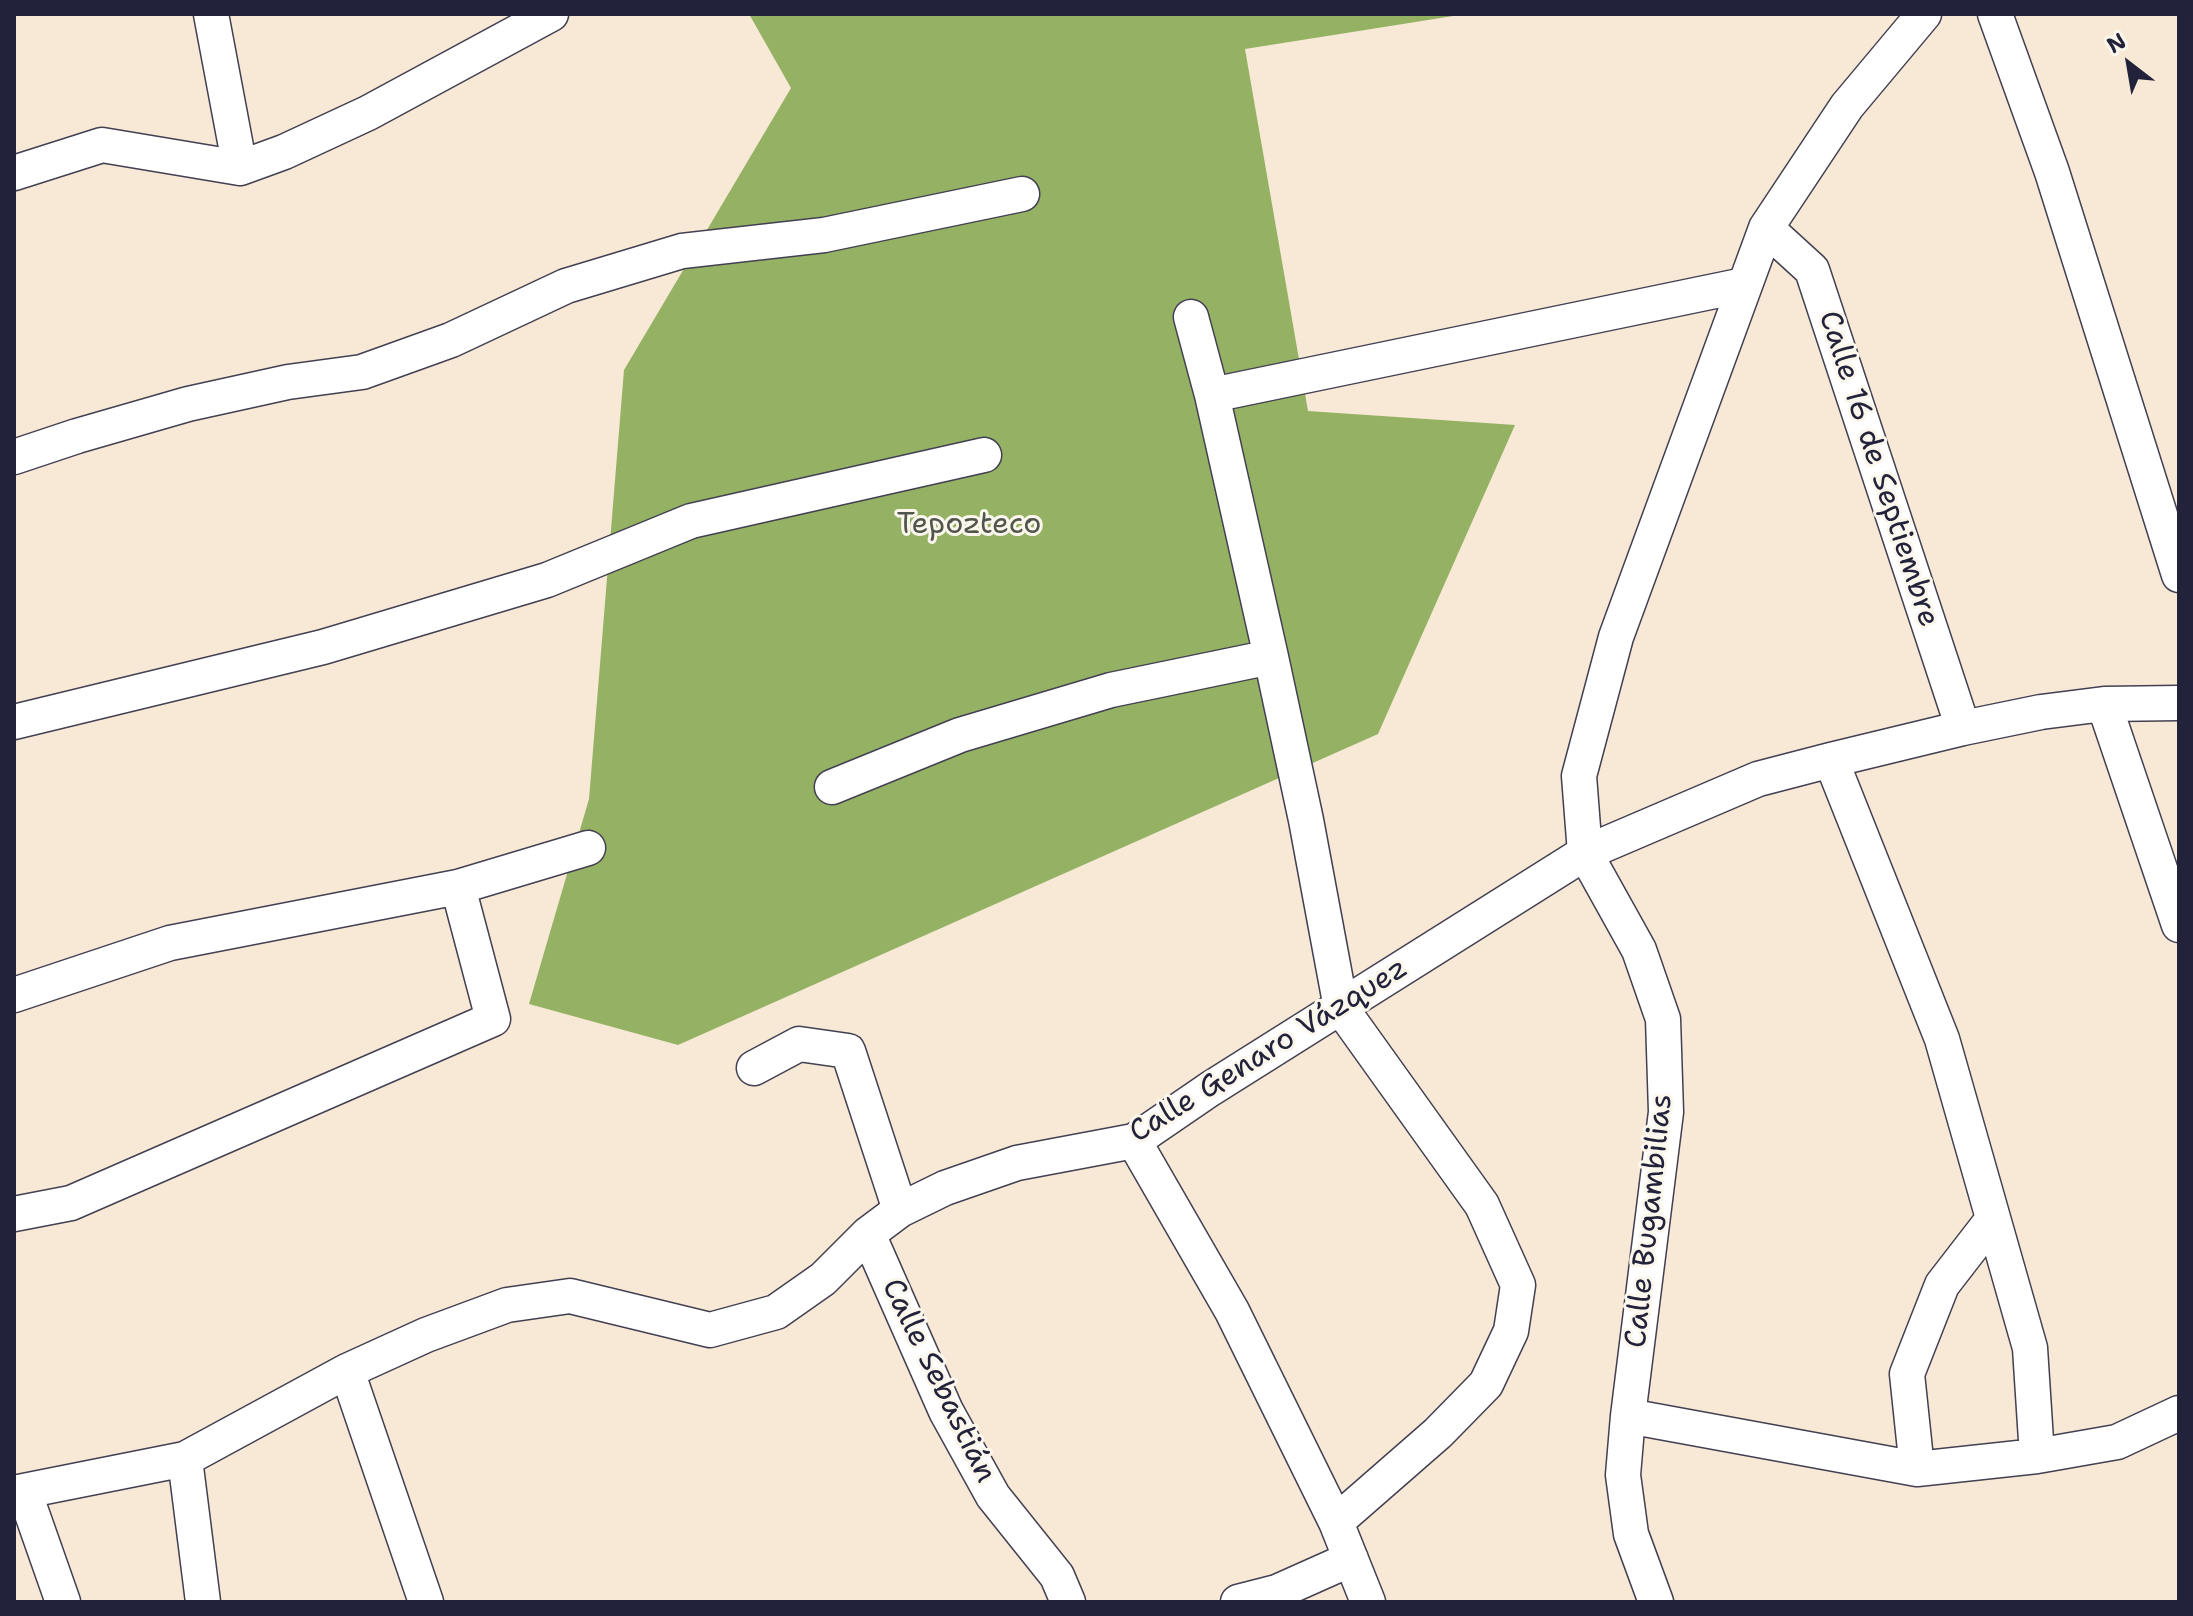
<!DOCTYPE html>
<html>
<head>
<meta charset="utf-8">
<style>
	body { margin:0 }
	#map { position:relative; width:2193px; height:1616px; overflow:hidden; background:#f7e9d5; font-family:"Shantell Sans",sans-serif }
	canvas { display:block }
	.frame { position:absolute; inset:0; border:16px solid #22223b; pointer-events:none }
	.north { position:absolute; left:2089px; top:24px; width:80px; height:80px; -webkit-text-stroke:6px #fbf7ec; paint-order:stroke; rotate:329deg; font-size:22px; font-weight:700; line-height:32px; text-align:center; color:#22223b }
	.north::after { content:''; display:block; margin:auto; width:28px; height:36px; background:#22223b; clip-path:polygon(50% 0,100% 100%,50% 72%,0 100%) }
</style>
</head>
<body>
<div id="map">
<canvas width="2193" height="1616"></canvas>
<div class="frame"></div>
<div class="north">N</div>
</div>
<script>
const ctx = document.querySelector('canvas').getContext('2d');
ctx.lineJoin = 'round';
function fillPath(path, color) {
  ctx.fillStyle = color;
  ctx.fill(path, 'evenodd');
}
function poly(rows) {
  const path = new Path2D();
  for (const r of rows) {
    path.moveTo(r[0], r[1]);
    for (let i = 2; i < r.length; i += 2) path.lineTo(r[i], r[i + 1]);
  }
  return path;
}
function stroke(path, color, width, dash) {
  ctx.strokeStyle = color;
  ctx.lineWidth = width;
  ctx.lineCap = dash ? 'butt' : 'round';
  ctx.setLineDash(dash || []);
  ctx.stroke(path);
}
function drawText(font, color, halo, rows, align = 'center') {
  ctx.font = font + ' "Shantell Sans",sans-serif';
  ctx.lineWidth = 6;
  ctx.setLineDash([]);
  ctx.textBaseline = 'middle';
  ctx.strokeStyle = halo;
  ctx.fillStyle = color;
  for (const [text, x, y, turn = 0] of rows) {
    ctx.save();
    ctx.translate(x, y);
    ctx.rotate((+turn || 0) * Math.PI / 180);
    ctx.textAlign = isNaN(turn) ? turn : align;
    if (halo) ctx.strokeText(text, 0, 0);
    ctx.fillText(text, 0, 0);
    ctx.restore();
  }
}
fillPath(poly([
	[749,14,1466,14,1245,49,1308,411,1515,425,1378,734,678,1045,529,1004,589,799,624,370,791,88]
]), '#95b264');
const minor = poly([
	[211,14,240,168],
	[1995,14,2052,172,2179,575],
	[14,173,102,145,240,168,284,152,368,113,551,14],
	[1766,228,1812,270,1963,728],
	[1191,317,1212,395,1271,657,1306,820,1341,1008,1482,1205,1518,1285,1511,1331,1486,1384,1438,1433,1336,1522],
	[1212,395,1744,285],
	[14,457,77,436,188,404,288,382,362,372,451,340,566,286,682,251,824,235,1022,194],
	[2104,704,2179,925],
	[14,722,323,647,547,580,691,521,984,455],
	[1831,760,1942,1039,2030,1348,2037,1456],
	[832,787,960,735,1111,690,1271,657],
	[14,995,170,943,458,887,588,848],
	[754,1068,799,1044,848,1051,900,1210],
	[1134,1141,1232,1311,1336,1522,1368,1602],
	[14,1214,71,1203,493,1019,458,887],
	[868,1234,946,1411,993,1496,1057,1576,1068,1602],
	[347,1371,426,1602],
	[1628,1416,1917,1469,2037,1456,2117,1442,2179,1413],
	[185,1459,203,1602],
	[1917,1469,1907,1374,1942,1285,1993,1219],
	[24,1491,63,1602],
	[14,1493,185,1459,347,1371,426,1335,507,1305,570,1296,710,1330,776,1312,823,1279,868,1234,900,1210,945,1188,1017,1163,1134,1141,1210,1089,1585,853,1758,779,1831,760,1963,728,2041,712,2104,704,2179,703],
	[1238,1602,1277,1592,1351,1559],
	[1656,1602,1631,1534,1623,1475,1628,1416,1666,1112,1663,1019,1639,950,1585,853,1579,776,1616,637,1766,228,1847,106,1924,14]
]);
stroke(minor, '#424052', 37);
stroke(minor, '#fff', 34);
drawText('30px', '#22223b', '#fbf7ec', [
	["Calle 16 de Septiembre",1878,469,72],
	["Calle Genaro Vázquez",1269,1051,-32],
	["Calle Bugambilias",1650,1221,-84],
	["Calle Sebastián",938,1381,64]
]);
drawText('30px', '#50564c', '#fbf7ec', [
	["Tepozteco",969,525]
]);
</script>
</body>
</html>
